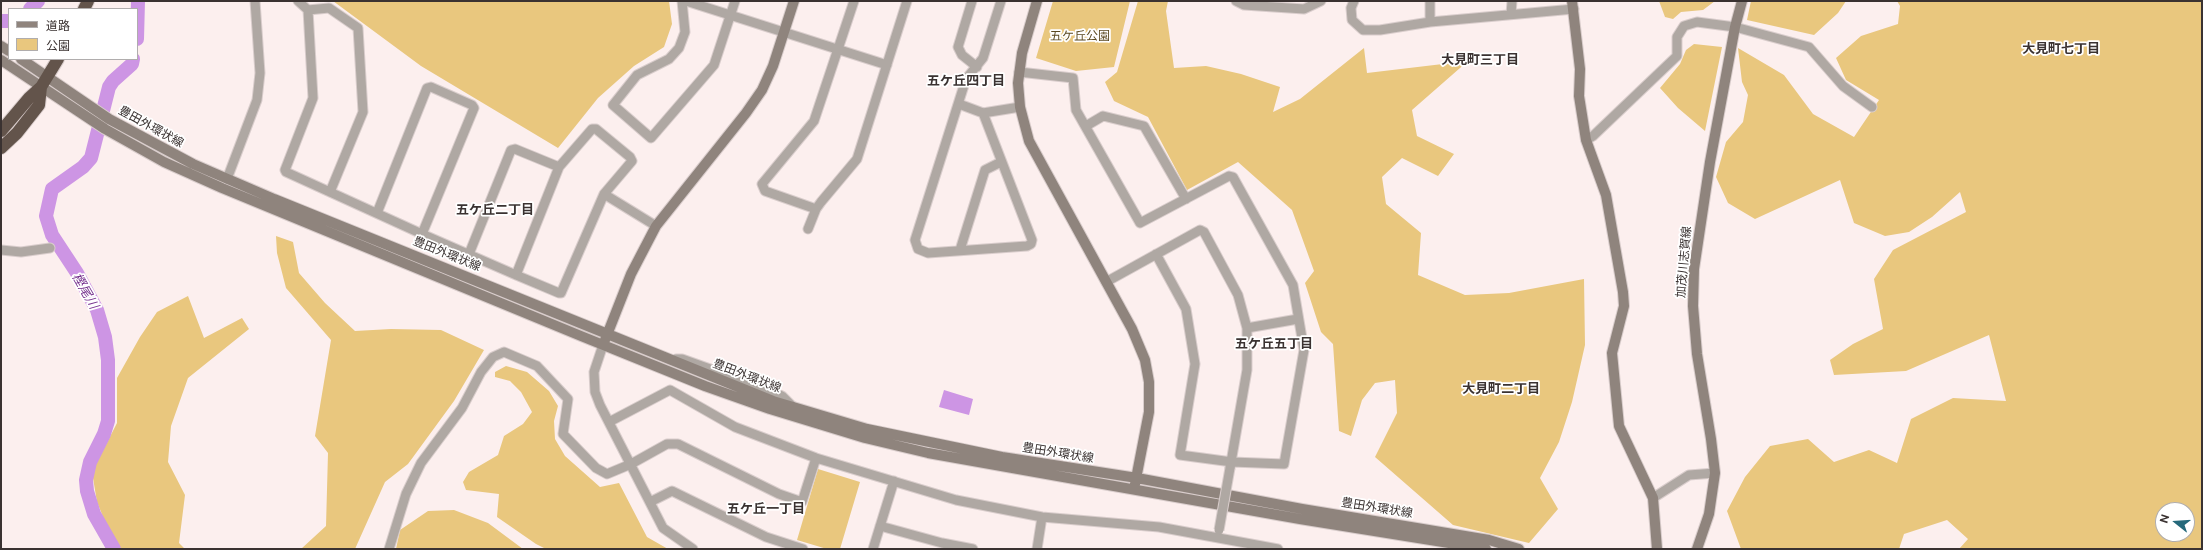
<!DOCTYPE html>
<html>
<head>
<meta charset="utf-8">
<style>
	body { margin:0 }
	#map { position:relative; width:2203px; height:550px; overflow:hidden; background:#fcefee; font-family:"Public Sans","Noto Sans JP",sans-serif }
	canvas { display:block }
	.frame { position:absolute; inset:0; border:2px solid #3a3231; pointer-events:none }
	.legend { position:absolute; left:8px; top:8px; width:130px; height:52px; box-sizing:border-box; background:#fff; border:1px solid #b0adad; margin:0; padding:5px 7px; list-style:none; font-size:12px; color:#3a3231 }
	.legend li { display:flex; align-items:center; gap:8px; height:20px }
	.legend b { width:20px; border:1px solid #b0adad }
	.north { position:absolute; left:2155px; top:502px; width:40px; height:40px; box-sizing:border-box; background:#fff; border:1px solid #b0adad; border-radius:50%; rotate:287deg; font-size:11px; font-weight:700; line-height:16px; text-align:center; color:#3a3231 }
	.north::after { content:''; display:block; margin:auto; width:14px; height:18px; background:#26697b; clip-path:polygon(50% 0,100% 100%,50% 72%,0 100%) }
</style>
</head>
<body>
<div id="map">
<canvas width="2203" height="550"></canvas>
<div class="frame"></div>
<ul class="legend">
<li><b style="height:5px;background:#8f847d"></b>道路</li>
<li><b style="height:11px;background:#e9c77e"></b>公園</li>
</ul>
<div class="north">N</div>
</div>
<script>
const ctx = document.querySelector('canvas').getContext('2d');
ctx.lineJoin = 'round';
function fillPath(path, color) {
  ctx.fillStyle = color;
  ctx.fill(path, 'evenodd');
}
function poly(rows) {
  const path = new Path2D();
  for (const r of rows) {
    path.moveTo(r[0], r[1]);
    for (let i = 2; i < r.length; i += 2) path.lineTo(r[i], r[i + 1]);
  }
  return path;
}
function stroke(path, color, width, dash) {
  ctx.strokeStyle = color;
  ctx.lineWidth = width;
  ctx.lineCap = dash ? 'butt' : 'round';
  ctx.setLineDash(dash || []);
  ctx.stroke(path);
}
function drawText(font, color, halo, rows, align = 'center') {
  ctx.font = font + ' "Public Sans","Noto Sans JP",sans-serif';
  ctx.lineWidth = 3.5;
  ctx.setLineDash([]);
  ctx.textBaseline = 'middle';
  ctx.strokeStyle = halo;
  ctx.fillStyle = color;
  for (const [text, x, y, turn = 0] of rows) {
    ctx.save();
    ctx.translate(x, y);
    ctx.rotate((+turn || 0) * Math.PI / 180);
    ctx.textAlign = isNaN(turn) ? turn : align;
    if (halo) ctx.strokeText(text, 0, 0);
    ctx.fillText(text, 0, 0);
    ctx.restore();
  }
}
fillPath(poly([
	[333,1,669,1,672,24,664,47,634,66,598,98,558,148,421,66],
	[1053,1,1130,1,1114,67,1076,71,1036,58],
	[1138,1,1168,1,1166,11,1174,68,1206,66,1241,74,1280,87,1273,112,1300,99,1364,48,1367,73,1468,61,1412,110,1417,136,1454,154,1438,176,1402,158,1382,177,1386,204,1421,233,1418,275,1465,295,1509,293,1584,279,1585,345,1572,402,1559,442,1540,478,1558,509,1529,543,1453,525,1375,457,1397,413,1395,380,1375,383,1362,400,1351,436,1339,431,1333,344,1321,332,1305,283,1314,271,1292,210,1238,162,1187,190,1148,117,1114,101,1105,82,1117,72],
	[1659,1,1715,1,1703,10,1681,12,1673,19,1665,17],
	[1751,1,1846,1,1838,13,1814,35,1747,20],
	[1897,1,2202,1,2202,549,1959,549,1968,539,1947,520,1904,534,1899,549,1741,549,1727,511,1745,477,1770,446,1808,439,1834,462,1869,450,1897,463,1911,419,1953,398,2006,401,1989,335,1906,371,1834,375,1830,360,1853,344,1883,329,1874,279,1893,250,1966,212,1960,192,1932,217,1909,232,1885,236,1854,223,1840,180,1755,219,1728,203,1716,177,1726,142,1743,122,1748,95,1742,82,1738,48,1784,75,1813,114,1854,137,1879,100,1846,80,1836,58,1861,36,1898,24,1900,6],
	[2163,510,2187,510,2187,534,2163,534],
	[1694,44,1722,47,1705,131,1678,108,1660,88,1680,64,1686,50],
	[276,236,293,242,299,273,325,303,355,331,391,329,441,330,484,350,454,401,408,464,385,482,355,549,301,549,326,526,328,453,315,436,331,340,286,288,277,253],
	[188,296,204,338,242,318,249,329,188,378,171,426,168,462,185,495,179,543,185,549,122,549,112,539,97,502,92,472,117,423,117,378,140,337,157,312],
	[506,366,527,372,549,391,558,406,554,421,555,439,565,456,600,487,619,483,647,537,668,549,546,549,536,544,497,517,499,494,466,490,463,482,469,472,498,455,504,436,523,424,532,412,521,392,510,381,495,377,495,372],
	[818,469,860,482,840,549,827,549,797,540],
	[454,510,488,523,523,549,396,549,400,530,428,511]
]), '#e9c77e');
fillPath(poly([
	[944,390,973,399,969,415,939,407]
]), '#cd95e4');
stroke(poly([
	[30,9,38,1],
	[1,21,9,21],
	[137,39,138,1],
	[114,549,94,514,87,491,86,480,90,462,104,434,108,421,108,360,105,337,97,310,77,273,52,235,46,216,52,189,83,167,91,158,109,87,113,81,132,64,133,59]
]), '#cd95e4', 14);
const street = poly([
	[298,1,308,10,313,98,285,170,286,172,422,234,516,275,559,293,561,293,604,194,632,161,630,157,596,129,592,129,559,167,516,275],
	[682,1,685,32,679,48,669,59,637,75,613,105,651,138,714,65,735,1],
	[686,1,887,65],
	[972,1,958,47,962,55,977,67],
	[1236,1,1244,5,1304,9,1321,1],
	[1354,1,1351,8,1352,20,1363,30,1380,30,1430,22,1574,9],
	[1430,1,1430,22],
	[308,10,329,8,358,28,363,112,330,192],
	[1511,14,1512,1],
	[1019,72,1073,78,1076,110,1140,223,1229,176,1233,177,1293,285,1304,350,1284,464,1232,462,1180,455,1195,364,1186,309,1156,254],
	[959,104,983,113,1032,240,1031,244,1027,246,928,253,918,249,915,240,966,79,983,58,1001,1],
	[983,113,1020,107],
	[1086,126,1103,116,1144,126,1186,199],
	[1586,140,1593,136,1677,56,1677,37,1684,26,1697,22,1735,27,1809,47,1843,86,1872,107],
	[227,179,257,100,260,73,255,1],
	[604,194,656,226],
	[816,209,765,191,762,184,814,121,854,1],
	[377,213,427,88,431,87,472,105,474,108,422,234],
	[808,229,816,209,821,202,857,159,907,1],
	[1,250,21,252,50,248],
	[960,250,985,170,1001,162],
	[469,254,511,150,515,149,559,167],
	[1106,282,1200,230,1204,232,1238,295,1247,328,1247,370,1230,468],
	[1247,328,1298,319],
	[603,345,594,372,595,392,600,405,663,528,693,549],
	[676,359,682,359,769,390,782,396,792,406],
	[609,422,670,390,735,427,816,458,956,500,1042,517,1159,527,1278,549],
	[1653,498,1689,475,1715,473],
	[650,502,672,491,766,537,803,549],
	[880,526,942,543,973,549],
	[389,549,406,494,421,463,462,408,481,372,493,357,504,352,537,366,568,399,563,434,596,468,607,474,631,464,667,444,678,444,779,494,802,502,816,458],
	[873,549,894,481],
	[1037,549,1042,517]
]);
const secondary = poly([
	[1037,1,1022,53,1018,83,1020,107,1029,141,1132,329,1145,360,1149,382,1149,412,1135,484],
	[1572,1,1580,69,1579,96,1586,140,1606,195,1623,292,1624,306,1612,353,1619,426,1653,498,1657,549],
	[1,46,9,51],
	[21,59,109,119,193,164,274,199,773,401,867,429,1002,457,1137,478,1302,509,1489,540,1519,549],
	[1,60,105,129,164,162,222,188,581,336,705,386,770,409,865,438,928,453,1300,519,1486,549],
	[605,340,631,274,656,226,746,113,762,90,773,66,794,1],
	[1697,549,1709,514,1715,473,1711,439,1697,354,1693,306,1694,269,1710,162,1735,27,1742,1]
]);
const highway = poly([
	[84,9,88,1],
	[1,131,29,98,41,87],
	[1,148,17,133,39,105,41,87,58,59]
]);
stroke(street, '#d9cdcc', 11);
stroke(secondary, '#d9cdcc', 12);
stroke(highway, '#d9cdcc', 14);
stroke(street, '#afa8a3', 9);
stroke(secondary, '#8f847d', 10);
stroke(highway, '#63544b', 12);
const streetBridge = poly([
	[1219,530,1230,468]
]);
stroke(streetBridge, '#d9cdcc', 11, []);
stroke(streetBridge, '#afa8a3', 9);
drawText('12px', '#5b4921', '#fff', [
	["五ケ丘公園",1080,36]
]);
drawText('12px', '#3a3231', '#fff', [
	["豊田外環状線",151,127,29],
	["豊田外環状線",447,254,22],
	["加茂川志賀線",1684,262,-85],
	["豊田外環状線",747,376,21],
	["豊田外環状線",1058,453,9],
	["豊田外環状線",1377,508,9]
]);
drawText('bold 13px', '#3a3231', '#fff', [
	["大見町七丁目",2061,49],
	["大見町三丁目",1480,60],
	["五ケ丘四丁目",966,81],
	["五ケ丘二丁目",495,210],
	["五ケ丘五丁目",1274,344],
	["大見町二丁目",1501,389],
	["五ケ丘一丁目",766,509]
]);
drawText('italic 13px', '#77338f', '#fff', [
	["樫尾川",85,291,60]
]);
</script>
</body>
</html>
